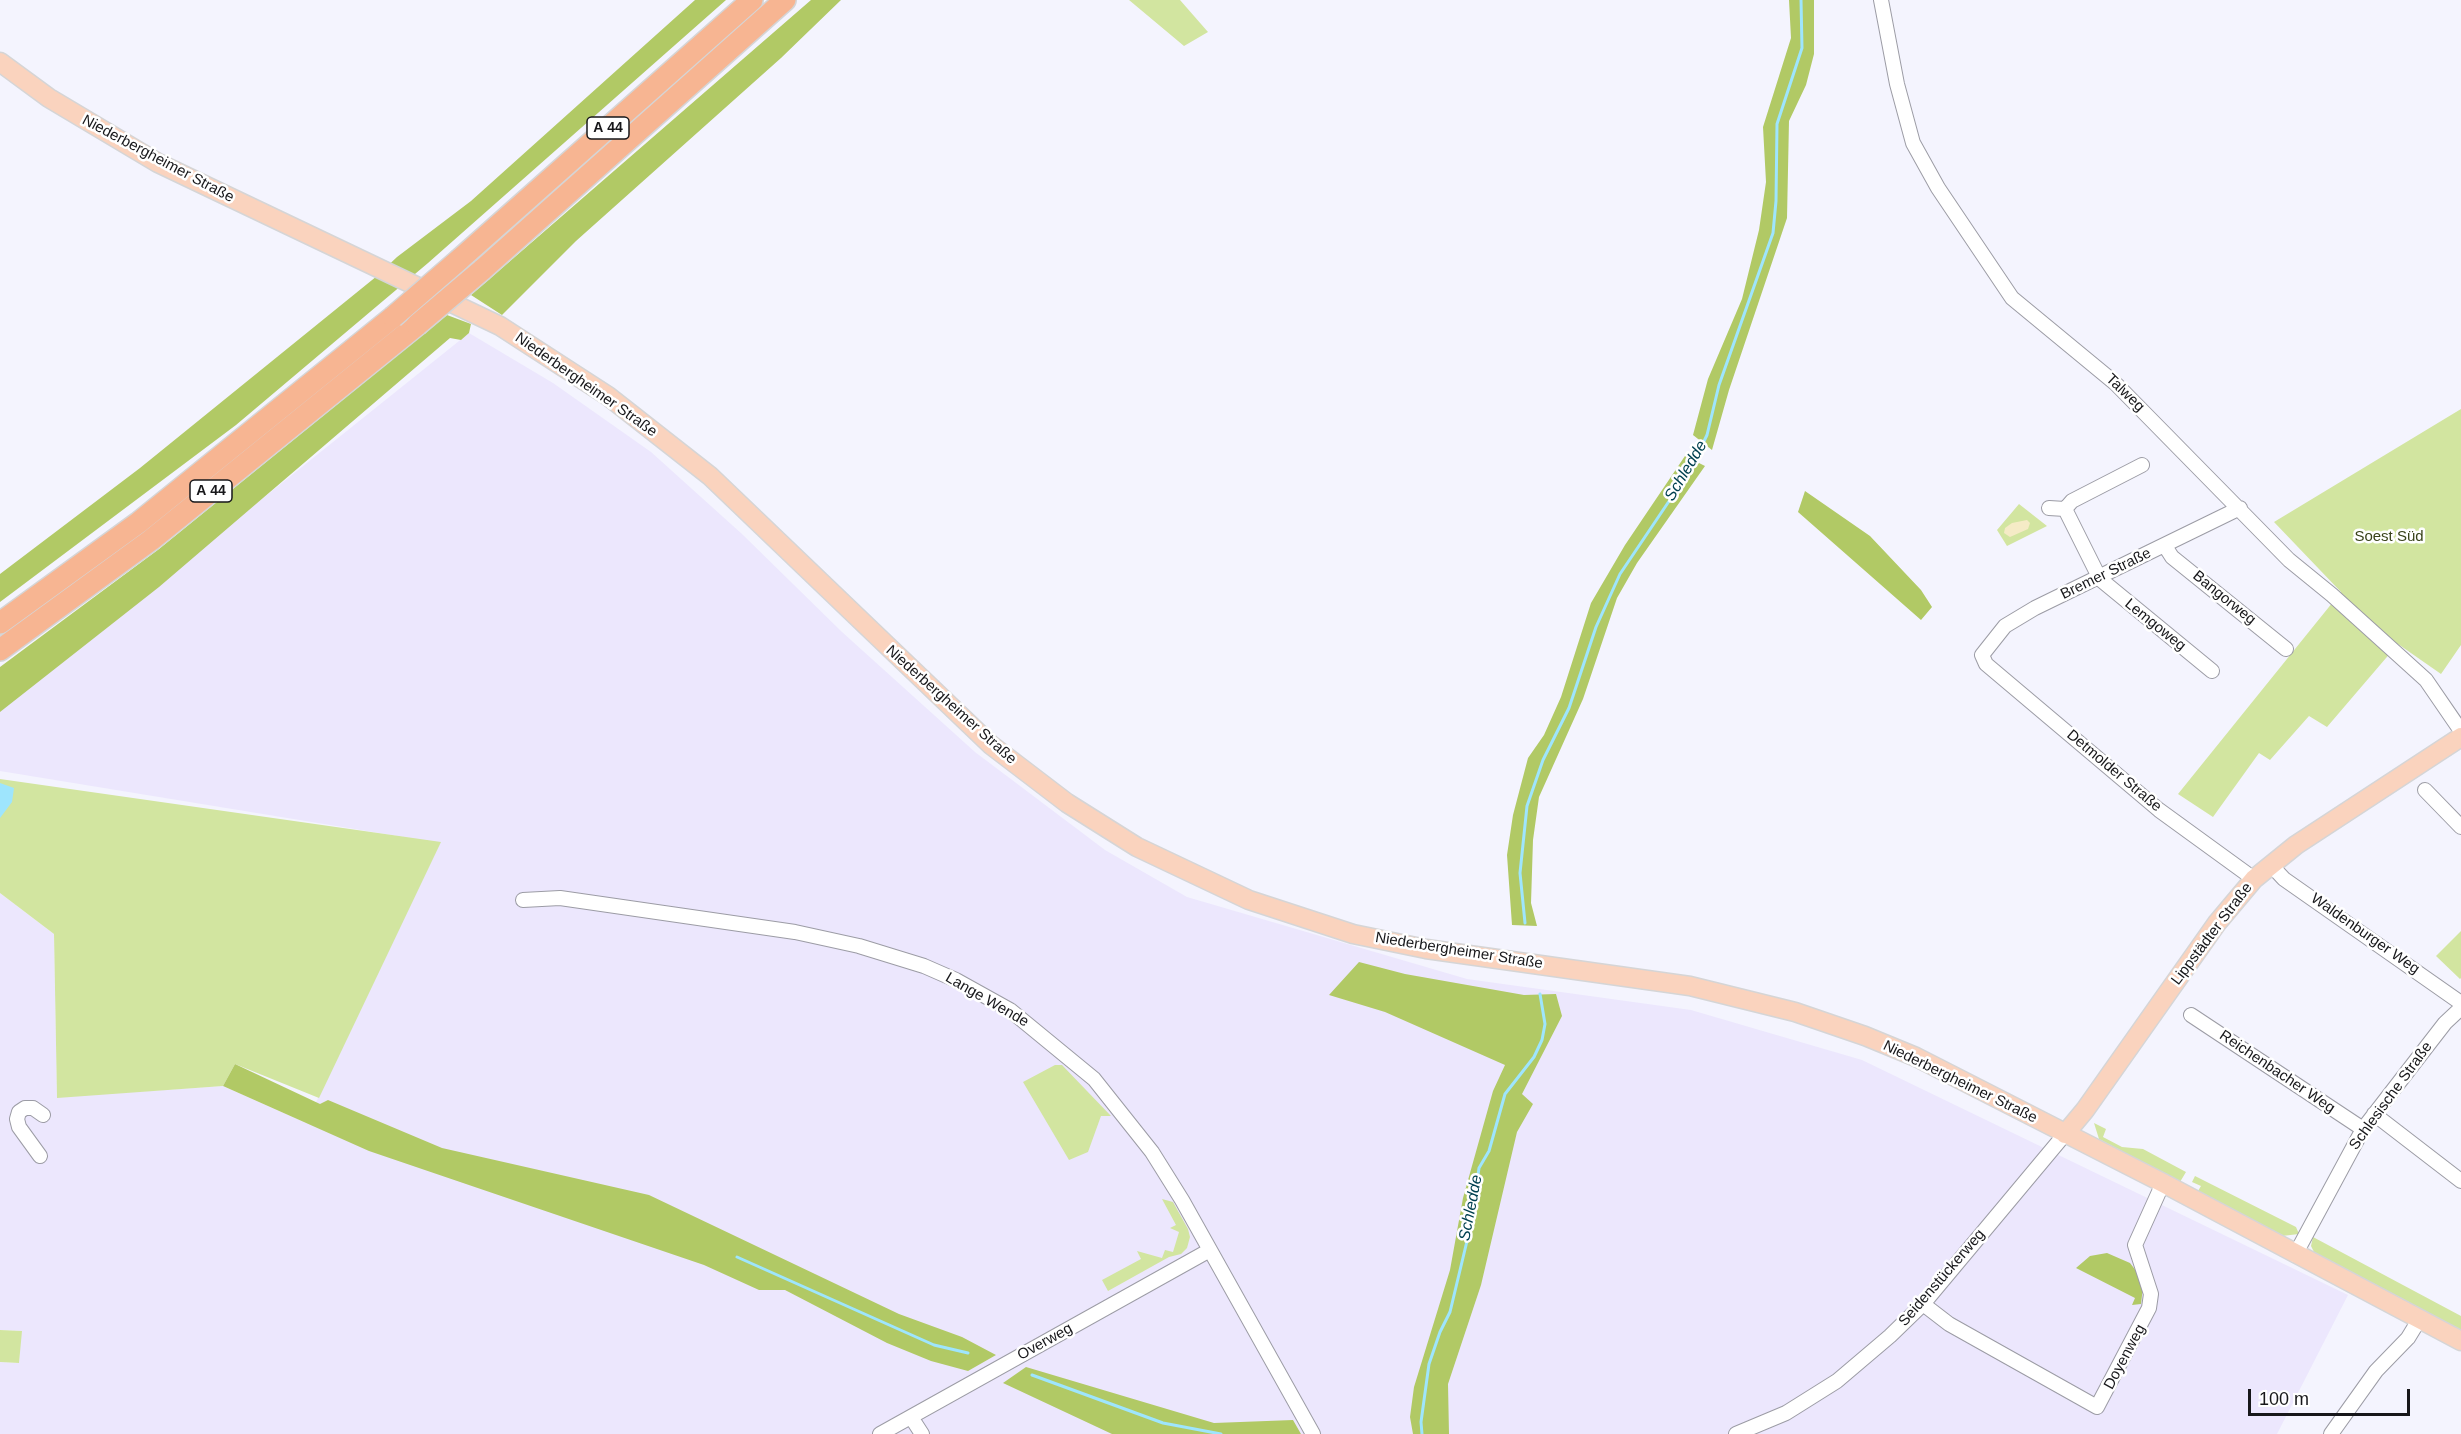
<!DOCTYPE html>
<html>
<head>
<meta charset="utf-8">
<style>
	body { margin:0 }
	#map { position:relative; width:2461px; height:1434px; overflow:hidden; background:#f4f4fe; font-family:Helvetica,sans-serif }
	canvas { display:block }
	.scale { position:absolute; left:2248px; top:1389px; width:162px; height:27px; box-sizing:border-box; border:3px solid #17171a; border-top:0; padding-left:8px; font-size:18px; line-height:21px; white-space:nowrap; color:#17171a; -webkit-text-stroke:4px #fff; paint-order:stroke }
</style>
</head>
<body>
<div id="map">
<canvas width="2461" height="1434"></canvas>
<div class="scale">100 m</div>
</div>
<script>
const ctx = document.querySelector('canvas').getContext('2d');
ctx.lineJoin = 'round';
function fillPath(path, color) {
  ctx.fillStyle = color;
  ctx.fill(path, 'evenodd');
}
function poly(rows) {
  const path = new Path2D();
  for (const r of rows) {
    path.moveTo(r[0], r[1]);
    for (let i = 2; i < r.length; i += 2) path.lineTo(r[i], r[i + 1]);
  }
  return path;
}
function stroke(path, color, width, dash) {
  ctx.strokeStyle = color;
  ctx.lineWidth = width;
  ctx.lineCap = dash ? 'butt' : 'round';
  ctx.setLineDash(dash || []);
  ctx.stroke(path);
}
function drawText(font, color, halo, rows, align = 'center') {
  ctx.font = font + ' Helvetica,sans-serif';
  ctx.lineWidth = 5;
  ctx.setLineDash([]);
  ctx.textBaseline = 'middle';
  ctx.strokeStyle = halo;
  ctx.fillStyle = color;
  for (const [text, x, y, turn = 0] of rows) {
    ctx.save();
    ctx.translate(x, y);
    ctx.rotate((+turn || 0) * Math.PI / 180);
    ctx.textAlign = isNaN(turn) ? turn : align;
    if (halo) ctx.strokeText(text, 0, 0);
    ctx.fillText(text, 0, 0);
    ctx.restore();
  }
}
fillPath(poly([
	[469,333,553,383,651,452,742,534,842,632,975,752,1105,850,1187,897,1467,979,1691,1010,1862,1060,2348,1295,2277,1434,0,1434,0,1362,19,1363,21,1331,0,1330,0,893,54,934,57,1097,223,1086,306,1123,440,843,0,771,0,709]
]), '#ece7fd');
fillPath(poly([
	[1129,0,1180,0,1208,32,1184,46],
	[2461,409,2461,645,2441,674,2398,644,2327,727,2309,716,2270,760,2259,753,2213,817,2178,794,2341,592,2274,522],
	[2019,504,2047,526,2007,546,1997,530],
	[0,779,441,842,319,1098,235,1064,223,1086,57,1098,54,934,0,893],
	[2461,931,2461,978,2460,979,2436,956],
	[1055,1065,1062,1065,1111,1116,1101,1116,1088,1152,1069,1160,1023,1082],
	[2094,1123,2106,1129,2103,1137,2122,1147,2143,1149,2186,1172,2180,1182,2099,1139],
	[2195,1176,2296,1227,2299,1234,2282,1236,2198,1191,2201,1186,2192,1182],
	[1162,1199,1173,1202,1188,1229,1190,1237,1187,1248,1181,1254,1169,1257,1108,1291,1102,1280,1141,1259,1137,1251,1162,1258,1165,1250,1173,1252,1179,1232,1170,1228,1176,1225],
	[2313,1237,2461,1316,2461,1331,2315,1254,2311,1246],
	[0,1330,22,1331,19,1363,0,1362]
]), '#d2e5a0');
fillPath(poly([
	[695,0,726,0,428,263,236,425,0,602,0,574,140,468,377,276,397,257,471,201],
	[811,0,841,0,781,58,576,241,502,315,471,295],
	[1789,0,1814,0,1814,54,1806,85,1789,121,1787,218,1729,390,1712,450,1693,435,1708,379,1742,299,1759,230,1766,182,1763,127,1791,38],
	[447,315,471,324,469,333,461,340,450,338,159,587,0,712,0,667,159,549],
	[1685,456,1705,466,1637,563,1617,598,1583,699,1539,797,1533,840,1531,903,1537,926,1512,925,1507,855,1513,815,1528,758,1544,735,1561,697,1591,603,1625,545],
	[1805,491,1870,536,1921,590,1932,607,1921,620,1798,512],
	[1359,962,1405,974,1524,995,1556,994,1562,1016,1522,1094,1533,1104,1517,1132,1481,1285,1448,1384,1449,1434,1413,1434,1410,1417,1414,1387,1450,1270,1463,1198,1493,1091,1505,1065,1385,1012,1329,995],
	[235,1064,320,1104,328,1100,442,1148,649,1195,899,1314,962,1337,996,1355,968,1371,931,1361,887,1343,785,1290,759,1290,704,1265,369,1151,223,1086],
	[2107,1253,2130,1263,2140,1276,2143,1287,2141,1304,2132,1305,2135,1298,2076,1268,2090,1256],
	[1026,1367,1214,1423,1293,1420,1301,1434,1112,1434,1003,1383]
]), '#b1c965');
fillPath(poly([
	[2027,520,2030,523,2028,529,2010,537,2004,533,2005,528,2012,523]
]), '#f5ebc6');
fillPath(poly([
	[0,783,14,788,12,802,0,818]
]), '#9ee5fd');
stroke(poly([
	[1525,923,1520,873,1527,806,1543,760,1569,708,1596,627,1620,574,1690,470,1707,435,1719,385,1773,233,1776,201,1777,124,1802,48,1801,0],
	[737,1257,934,1345,968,1353],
	[1032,1375,1163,1423,1221,1434],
	[1422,1434,1421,1422,1429,1364,1440,1332,1450,1312,1467,1241,1466,1223,1474,1203,1479,1168,1489,1151,1505,1094,1534,1057,1542,1040,1545,1024,1540,994]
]), '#9ee5fd', 3);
const minor = poly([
	[1881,0,1897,84,1913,143,1938,188,2012,298,2115,383,2289,560,2332,595,2426,680,2461,731],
	[2049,508,2065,509,2072,501,2142,465],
	[2240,508,2035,608,2005,626,1982,655,1986,664,2159,810,2254,879],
	[2065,509,2100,579,2212,671],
	[2165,546,2172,557,2286,649],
	[2425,790,2461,827],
	[2270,864,2284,879,2461,1003],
	[523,900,560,898,795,932,859,946,924,966,956,980,1010,1010,1094,1079,1152,1152,1182,1200,1313,1434],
	[2191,1015,2363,1129],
	[2374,1114,2461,1181],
	[40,1156,19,1127,17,1119,19,1112,25,1108,33,1108,43,1115],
	[2295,1255,2363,1129,2445,1023,2461,1008],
	[1923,1304,1949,1324,2097,1407,2149,1308,2151,1294,2135,1245,2163,1183],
	[911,1417,922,1434],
	[880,1434,1210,1250],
	[1736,1434,1786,1413,1837,1381,1890,1336,1923,1304,2065,1134],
	[2331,1434,2376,1371,2408,1338,2419,1320]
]);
const major = poly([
	[0,62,49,98,158,163,500,326,608,396,710,476,991,745,1067,803,1137,847,1249,900,1353,934,1426,949,1690,986,1795,1012,1865,1036,1916,1057,2163,1183,2461,1341],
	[2065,1134,2085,1110,2217,923,2254,879,2296,845,2461,737]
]);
const highway = poly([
	[460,259,752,0],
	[482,270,785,0],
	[0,623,138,523,393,317],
	[0,650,151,540,417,325]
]);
stroke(minor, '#9c9ca5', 16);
stroke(major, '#d5d5d6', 21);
stroke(highway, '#d5d5d6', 24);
stroke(minor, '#fff', 14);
stroke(major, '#fad3be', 18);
stroke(highway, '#f7b592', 21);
const highwayBridge = poly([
	[393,317,460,259],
	[417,325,482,270]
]);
stroke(highwayBridge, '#d5d5d6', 24, []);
stroke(highwayBridge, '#f7b592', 21);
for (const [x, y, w] of [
	[608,128,42],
	[211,491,42]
]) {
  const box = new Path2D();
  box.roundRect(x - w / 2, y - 11, w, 22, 4.5);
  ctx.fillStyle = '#fff';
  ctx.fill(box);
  stroke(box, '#17171a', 1.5);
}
drawText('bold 14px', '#17171a', null, [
	["A 44",608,128],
	["A 44",211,491]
]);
drawText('15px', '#17171a', '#fff', [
	["Niederbergheimer Straße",158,159,28],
	["Niederbergheimer Straße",586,385,35],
	["Talweg",2125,393,44],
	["Bremer Straße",2106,574,-26],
	["Bangorweg",2224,598,39],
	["Lemgoweg",2155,625,39],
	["Niederbergheimer Straße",951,705,42],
	["Detmolder Straße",2114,771,40],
	["Lippstädter Straße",2212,934,-53],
	["Waldenburger Weg",2365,934,35],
	["Niederbergheimer Straße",1459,951,9],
	["Lange Wende",987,1000,30],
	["Reichenbacher Weg",2277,1072,34],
	["Niederbergheimer Straße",1960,1082,26],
	["Schlesische Straße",2391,1096,-54],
	["Seidenstückerweg",1942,1278,-49],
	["Overweg",1045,1342,-29],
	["Doyenweg",2125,1357,-62]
]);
drawText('15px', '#384219', '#fff', [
	["Soest Süd",2389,537]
]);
drawText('italic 16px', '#004050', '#fff', [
	["Schledde",1686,471,-59],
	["Schledde",1471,1208,-79]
]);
</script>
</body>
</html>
